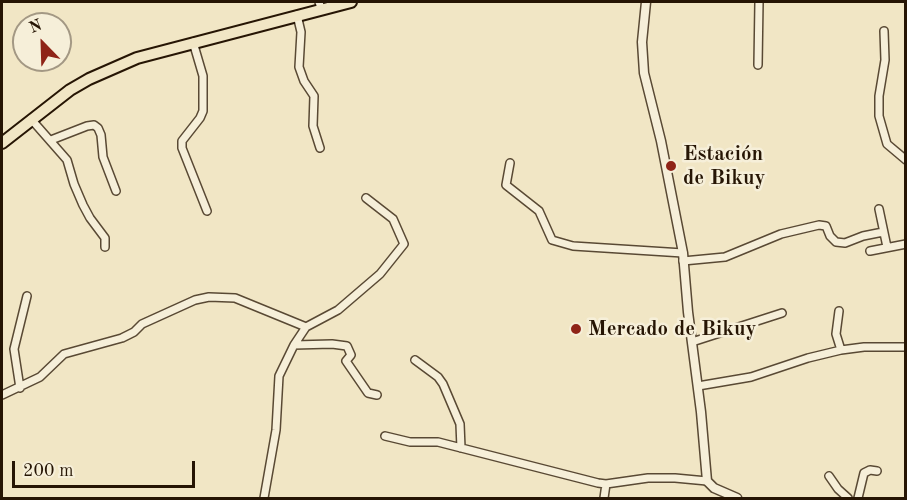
<!DOCTYPE html>
<html>
<head>
<meta charset="utf-8">
<style>
	body { margin:0 }
	#map { position:relative; width:907px; height:500px; overflow:hidden; background:#f1e6c5; font-family:"Old Standard TT",serif }
	canvas { display:block }
	.frame { position:absolute; inset:0; border:3px solid #261504; pointer-events:none }
	.north { position:absolute; left:12px; top:12px; width:60px; height:60px; box-sizing:border-box; background:#f6efd9; border:2px solid #a39884; border-radius:50%; rotate:337deg; font-size:16px; font-weight:700; line-height:24px; text-align:center; color:#261504 }
	.north::after { content:''; display:block; margin:auto; width:21px; height:27px; background:#8f2418; clip-path:polygon(50% 0,100% 100%,50% 72%,0 100%) }
	.scale { position:absolute; left:12px; top:461px; width:183px; height:27px; box-sizing:border-box; border:3px solid #261504; border-top:0; padding-left:8px; font-size:18px; line-height:21px; white-space:nowrap; color:#261504; -webkit-text-stroke:4px #f6efd9; paint-order:stroke }
</style>
</head>
<body>
<div id="map">
<canvas width="907" height="500"></canvas>
<div class="frame"></div>
<div class="north">N</div>
<div class="scale">200 m</div>
</div>
<script>
const ctx = document.querySelector('canvas').getContext('2d');
ctx.lineJoin = 'round';
function poly(rows) {
  const path = new Path2D();
  for (const r of rows) {
    path.moveTo(r[0], r[1]);
    for (let i = 2; i < r.length; i += 2) path.lineTo(r[i], r[i + 1]);
  }
  return path;
}
function stroke(path, color, width, dash) {
  ctx.strokeStyle = color;
  ctx.lineWidth = width;
  ctx.lineCap = dash ? 'butt' : 'round';
  ctx.setLineDash(dash || []);
  ctx.stroke(path);
}
function drawText(font, color, halo, rows, align = 'center') {
  ctx.font = font + ' "Old Standard TT",serif';
  ctx.lineWidth = 5;
  ctx.setLineDash([]);
  ctx.textBaseline = 'middle';
  ctx.strokeStyle = halo;
  ctx.fillStyle = color;
  for (const [text, x, y, turn = 0] of rows) {
    ctx.save();
    ctx.translate(x, y);
    ctx.rotate((+turn || 0) * Math.PI / 180);
    ctx.textAlign = isNaN(turn) ? turn : align;
    if (halo) ctx.strokeText(text, 0, 0);
    ctx.fillText(text, 0, 0);
    ctx.restore();
  }
}
const minor = poly([
	[319,2,320,5],
	[297,15,301,32,299,67,304,81,314,96,313,126,320,148],
	[884,31,885,60,879,96,879,116,887,144,906,160],
	[193,42,203,76,203,111,200,118,182,141,182,148,207,211],
	[758,65,759,2],
	[31,119,67,160,74,184,83,205,90,218,105,238,105,247],
	[51,140,87,126,94,125,98,128,101,135,103,157,116,191],
	[510,163,506,185,539,211,552,240,573,246,683,253],
	[879,209,887,247],
	[870,251,906,244],
	[683,261,725,257,781,234,819,225,826,226,830,236,836,242,845,243,863,236,883,232],
	[839,311,836,334,841,350],
	[692,342,782,313],
	[294,345,306,327,338,310,380,274,404,244,393,219,366,198],
	[415,360,438,377,443,384,460,424,461,448],
	[698,386,751,377,808,358,841,350,864,347,906,347],
	[20,388,14,349,27,296],
	[2,395,40,377,64,354,122,338,134,332,142,324,195,300,209,297,235,298,306,327],
	[385,436,410,442,438,442,598,483,606,484,648,478,675,478,707,481],
	[829,476,838,489,848,498],
	[264,498,276,430,279,376,294,345,332,344,347,346,351,355,346,361,368,393,377,395],
	[604,498,606,484],
	[858,498,864,473,870,470,877,471]
]);
const tertiary = poly([
	[646,2,642,42,644,73,661,141,683,253,688,312,701,412,707,481,714,488,737,498]
]);
const primary = poly([
	[2,143,70,90,89,79,137,58,351,2]
]);
stroke(minor, '#594934', 10);
stroke(tertiary, '#594934', 11);
stroke(primary, '#261504', 14);
stroke(minor, '#f6efd9', 7);
stroke(tertiary, '#f6efd9', 8);
stroke(primary, '#f1e6c5', 10);
for (const [x, y, r, color] of [
	[671,166,6,"#8f2418"],
	[576,329,6,"#8f2418"]
]) {
  const dot = new Path2D();
  dot.arc(x, y, r, 0, 2 * Math.PI);
  ctx.fillStyle = color;
  ctx.fill(dot);
  stroke(dot, '#f6efd9', 2);
}
drawText('bold 21px', '#261504', '#f6efd9', [
	["Estación",683,154],
	["de Bikuy",683,178],
	["Mercado de Bikuy",588,329]
], 'left');
</script>
</body>
</html>
